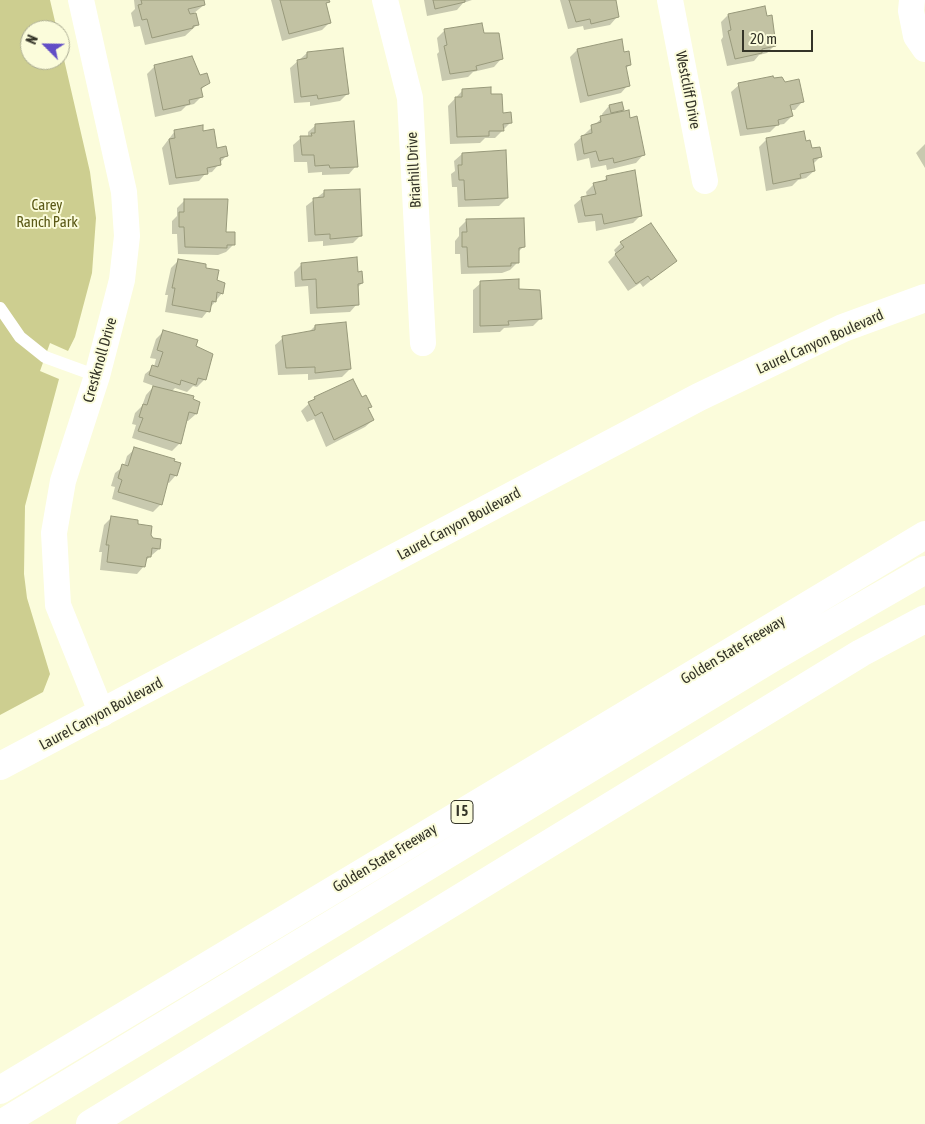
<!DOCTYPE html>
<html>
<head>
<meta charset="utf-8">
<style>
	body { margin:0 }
	#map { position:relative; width:925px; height:1124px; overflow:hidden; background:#fbfcdb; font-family:"Asap Condensed",sans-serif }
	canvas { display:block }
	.north { position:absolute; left:20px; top:20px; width:50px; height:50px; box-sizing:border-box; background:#fbfcdb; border:1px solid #abac93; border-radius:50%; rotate:293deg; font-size:14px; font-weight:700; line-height:20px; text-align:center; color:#343428 }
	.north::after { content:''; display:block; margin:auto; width:18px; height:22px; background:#624ec6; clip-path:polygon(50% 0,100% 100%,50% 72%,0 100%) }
	.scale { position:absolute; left:742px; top:30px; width:71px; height:22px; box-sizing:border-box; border:2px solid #343428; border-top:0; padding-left:6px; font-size:15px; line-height:18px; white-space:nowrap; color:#343428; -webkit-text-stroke:4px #fbfcdb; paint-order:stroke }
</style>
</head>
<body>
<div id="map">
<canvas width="925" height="1124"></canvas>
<div class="north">N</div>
<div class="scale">20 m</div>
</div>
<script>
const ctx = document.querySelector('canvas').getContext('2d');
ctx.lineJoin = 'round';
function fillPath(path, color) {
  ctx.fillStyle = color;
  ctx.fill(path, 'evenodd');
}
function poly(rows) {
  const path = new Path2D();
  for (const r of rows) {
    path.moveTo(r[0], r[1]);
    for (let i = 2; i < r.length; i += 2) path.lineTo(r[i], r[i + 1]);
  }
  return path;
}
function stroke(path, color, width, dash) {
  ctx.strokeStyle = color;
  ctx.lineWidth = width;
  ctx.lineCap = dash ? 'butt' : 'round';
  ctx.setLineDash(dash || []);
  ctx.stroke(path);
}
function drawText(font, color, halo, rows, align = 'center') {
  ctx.font = font + ' "Asap Condensed",sans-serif';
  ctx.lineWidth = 4;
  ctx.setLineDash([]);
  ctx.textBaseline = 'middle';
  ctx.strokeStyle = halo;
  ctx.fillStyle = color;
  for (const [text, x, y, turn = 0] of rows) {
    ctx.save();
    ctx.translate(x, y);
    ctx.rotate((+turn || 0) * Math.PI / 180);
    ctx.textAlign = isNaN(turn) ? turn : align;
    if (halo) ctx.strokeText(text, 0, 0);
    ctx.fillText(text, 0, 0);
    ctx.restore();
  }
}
fillPath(poly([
	[0,0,50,0,57,30,30,30,30,60,60,60,60,53,63,55,90,172,96,218,92,273,75,337,68,351,50,343,40,371,59,379,25,506,24,574,27,598,50,674,43,692,0,715]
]), '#cdce90');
fillPath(poly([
	[134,0,203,0,204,5,194,13,198,24,185,36,145,45,140,26,134,27,131,13,135,9],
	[271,0,328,0,325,5,329,23,322,30,282,41],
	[424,0,472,0,463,3,457,10,427,16],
	[560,0,614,0,617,17,610,25,584,30,583,26,568,29],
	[728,15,774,46,767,53,759,55,754,61,727,66,721,40,723,37,721,22],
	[445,30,483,34,501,59,494,67,473,72,468,77,442,81,437,54,439,52,437,38],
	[577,50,623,54,630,65,625,69,628,85,621,93,580,103,570,57],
	[307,53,347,94,340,101,310,106,310,102,294,103,290,68],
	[155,66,199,76,208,82,200,91,201,97,194,104,186,106,181,111,155,117,147,74],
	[739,85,802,102,795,110,790,110,792,116,784,124,777,125,770,132,740,136,731,92],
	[463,90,490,95,501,114,510,123,495,138,485,138,480,143,450,144,448,106],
	[609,106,623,110,619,114,643,155,636,163,607,170,606,165,591,168,589,158,577,161,574,144,603,117,602,114],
	[316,125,356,166,349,174,322,175,322,172,308,173,307,162,294,162,293,145,301,138,308,137,308,132],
	[175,131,202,132,216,149,226,156,212,172,206,173,199,181,169,185,162,148],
	[767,139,805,142,820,157,813,164,814,171,806,178,798,180,792,186,766,191,759,147],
	[925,144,925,168,916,153],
	[462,154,507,198,499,206,458,207,457,187,452,187,451,174,455,171,454,161],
	[607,177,640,216,633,223,596,231,595,221,578,223,574,205,582,198,587,197,586,192,594,184,602,183],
	[324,192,361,235,353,243,323,246,323,241,308,242,306,206],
	[184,201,225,233,233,245,226,252,218,255,178,254,177,234,172,234,172,221,177,216,177,208],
	[467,220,523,247,517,253,518,262,510,270,502,273,461,274,460,254,455,254,455,241,459,236,459,228],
	[621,243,675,261,643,287,640,283,628,291,608,262,616,254,614,250],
	[179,260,204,269,216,281,222,293,202,318,165,312,168,295,165,295,171,268],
	[302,264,357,273,362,283,357,288,357,304,350,312,310,314,308,286,295,287,294,272],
	[481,283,518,290,541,318,533,326,504,328,500,332,473,333,473,290],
	[315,326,350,369,342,377,308,380,308,374,278,375,275,345,283,338,309,332],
	[164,331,195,347,205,379,197,387,193,386,187,392,175,388,171,392,199,403,196,414,188,421,186,421,180,443,172,451,132,438,136,425,132,424,135,413,142,406,146,395,154,386,143,382,145,374,154,367,156,359,150,358,156,339],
	[315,398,361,399,370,407,368,409,373,420,365,427,326,447,314,419,307,422,301,411],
	[135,449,176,475,169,483,166,482,161,504,153,512,112,499,115,487,111,486,115,473,124,466,127,456],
	[111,518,136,525,150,536,159,549,145,561,144,566,137,574,100,570,102,552,99,552,104,525]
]), '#0003');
const building = poly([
	[141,0,204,0,205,5,188,9,190,14,196,13,199,25,193,26,193,28,152,38,147,19,142,20,138,5,142,4,141,0],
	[280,0,329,0,330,2,326,3,331,23,289,34,280,0],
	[433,0,465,0,465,2,435,9,433,0],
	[569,0,616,0,619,17,591,24,590,19,576,22,569,0],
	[765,6,767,16,772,15,776,46,762,49,762,53,735,59,728,31,731,30,728,14,765,6],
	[482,23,484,33,499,33,503,59,476,66,477,70,450,74,444,46,447,45,444,29,482,23],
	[622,39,624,52,629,51,631,65,626,66,630,86,588,96,577,49,622,39],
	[343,48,349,94,318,99,317,95,301,97,297,60,307,58,307,52,343,48],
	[192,56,200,75,207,73,210,83,201,88,203,97,189,100,190,104,163,110,154,65,192,56],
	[773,76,774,78,782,77,785,82,799,79,804,102,790,105,793,116,778,120,779,125,747,129,738,83,773,76],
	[491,87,491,94,502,94,503,113,511,112,512,123,503,124,504,131,489,131,489,136,457,137,455,97,462,97,462,89,491,87],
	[622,102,624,110,611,113,609,105,622,102],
	[629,110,630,118,637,116,645,155,614,163,613,158,599,161,596,151,584,154,581,136,592,133,591,125,601,122,600,116,629,110],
	[354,121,358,167,330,168,329,165,315,166,314,155,302,155,300,136,312,136,311,133,315,133,315,124,354,121],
	[203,125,203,131,214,129,217,148,226,146,228,156,220,158,221,165,207,168,208,174,176,178,169,139,175,138,174,130,203,125],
	[804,131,806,141,810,140,812,148,820,147,822,157,813,159,815,171,800,174,801,178,773,184,766,138,804,131],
	[506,150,508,198,465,200,464,180,459,180,458,165,462,165,462,153,506,150],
	[635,170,642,216,604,224,602,214,585,216,581,197,596,194,593,183,607,180,606,176,635,170],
	[360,189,362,236,330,239,330,234,315,235,313,198,324,197,324,190,360,189],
	[184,199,228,199,226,232,235,232,235,245,227,245,227,248,185,247,184,227,179,227,179,212,184,212,184,199],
	[524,218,525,247,519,248,519,263,511,263,511,266,468,267,467,247,462,247,462,232,467,232,466,219,524,218],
	[651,223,677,261,651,280,648,276,636,284,615,254,624,247,620,242,651,223],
	[357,257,358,272,362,271,363,283,358,284,359,305,317,308,316,279,302,280,301,263,357,257],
	[178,259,206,264,206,268,219,270,217,280,225,283,223,294,217,292,216,302,212,301,210,312,172,305,175,288,172,288,178,259],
	[519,279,519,289,540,290,542,319,508,321,509,325,480,326,480,281,519,279],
	[346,322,351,369,315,373,315,367,286,368,282,336,315,330,315,325,346,322],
	[163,330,198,340,196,346,213,354,206,380,198,378,196,385,181,380,180,385,149,375,152,365,158,367,163,352,157,350,163,330],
	[353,379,362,397,366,395,372,407,368,408,374,420,334,440,322,412,315,416,308,402,315,399,314,397,353,379],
	[153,386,194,396,193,399,200,402,197,414,189,412,181,444,138,431,143,418,139,417,143,404,147,405,153,386],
	[134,447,175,459,174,461,181,463,177,476,170,474,162,505,118,492,122,480,118,478,122,464,128,466,134,447],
	[111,516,138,520,138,524,152,526,151,535,153,538,161,539,160,549,152,548,151,557,147,557,145,567,107,562,109,545,106,545,111,516]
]);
fillPath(building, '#c2c2a3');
stroke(building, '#98997b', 1);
stroke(poly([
	[0,308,20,337,45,357,97,376]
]), '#fff', 12);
stroke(poly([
	[81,0,124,192,127,236,122,280,97,376,63,481,54,533,58,605,102,714],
	[385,0,410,98,423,343],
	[670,0,705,181],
	[912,0,911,11,916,36,925,49]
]), '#fff', 26);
stroke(poly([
	[0,766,699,397,843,328,925,298]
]), '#fff', 28);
stroke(poly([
	[0,1090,925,535],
	[1,1124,774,657,925,570],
	[90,1124,861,653,925,619]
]), '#fff', 28);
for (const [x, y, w] of [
	[462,812,22]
]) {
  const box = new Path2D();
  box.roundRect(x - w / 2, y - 11.5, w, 23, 4);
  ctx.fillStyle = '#fbfcdb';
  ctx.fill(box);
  stroke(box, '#343428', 1);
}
drawText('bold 14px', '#343428', null, [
	["I 5",462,812]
]);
drawText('15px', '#343428', '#fbfcdb', [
	["Westcliff Drive",688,90,79],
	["Briarhill Drive",414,170,-93],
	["Laurel Canyon Boulevard",820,342,-24],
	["Crestknoll Drive",100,360,-74],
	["Laurel Canyon Boulevard",459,524,-28],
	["Golden State Freeway",733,650,-31],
	["Laurel Canyon Boulevard",101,714,-28],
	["Golden State Freeway",385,858,-31]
]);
drawText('15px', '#5b5a17', '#fbfcdb', [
	["Carey",47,205],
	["Ranch Park",47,222]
]);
</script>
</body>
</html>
